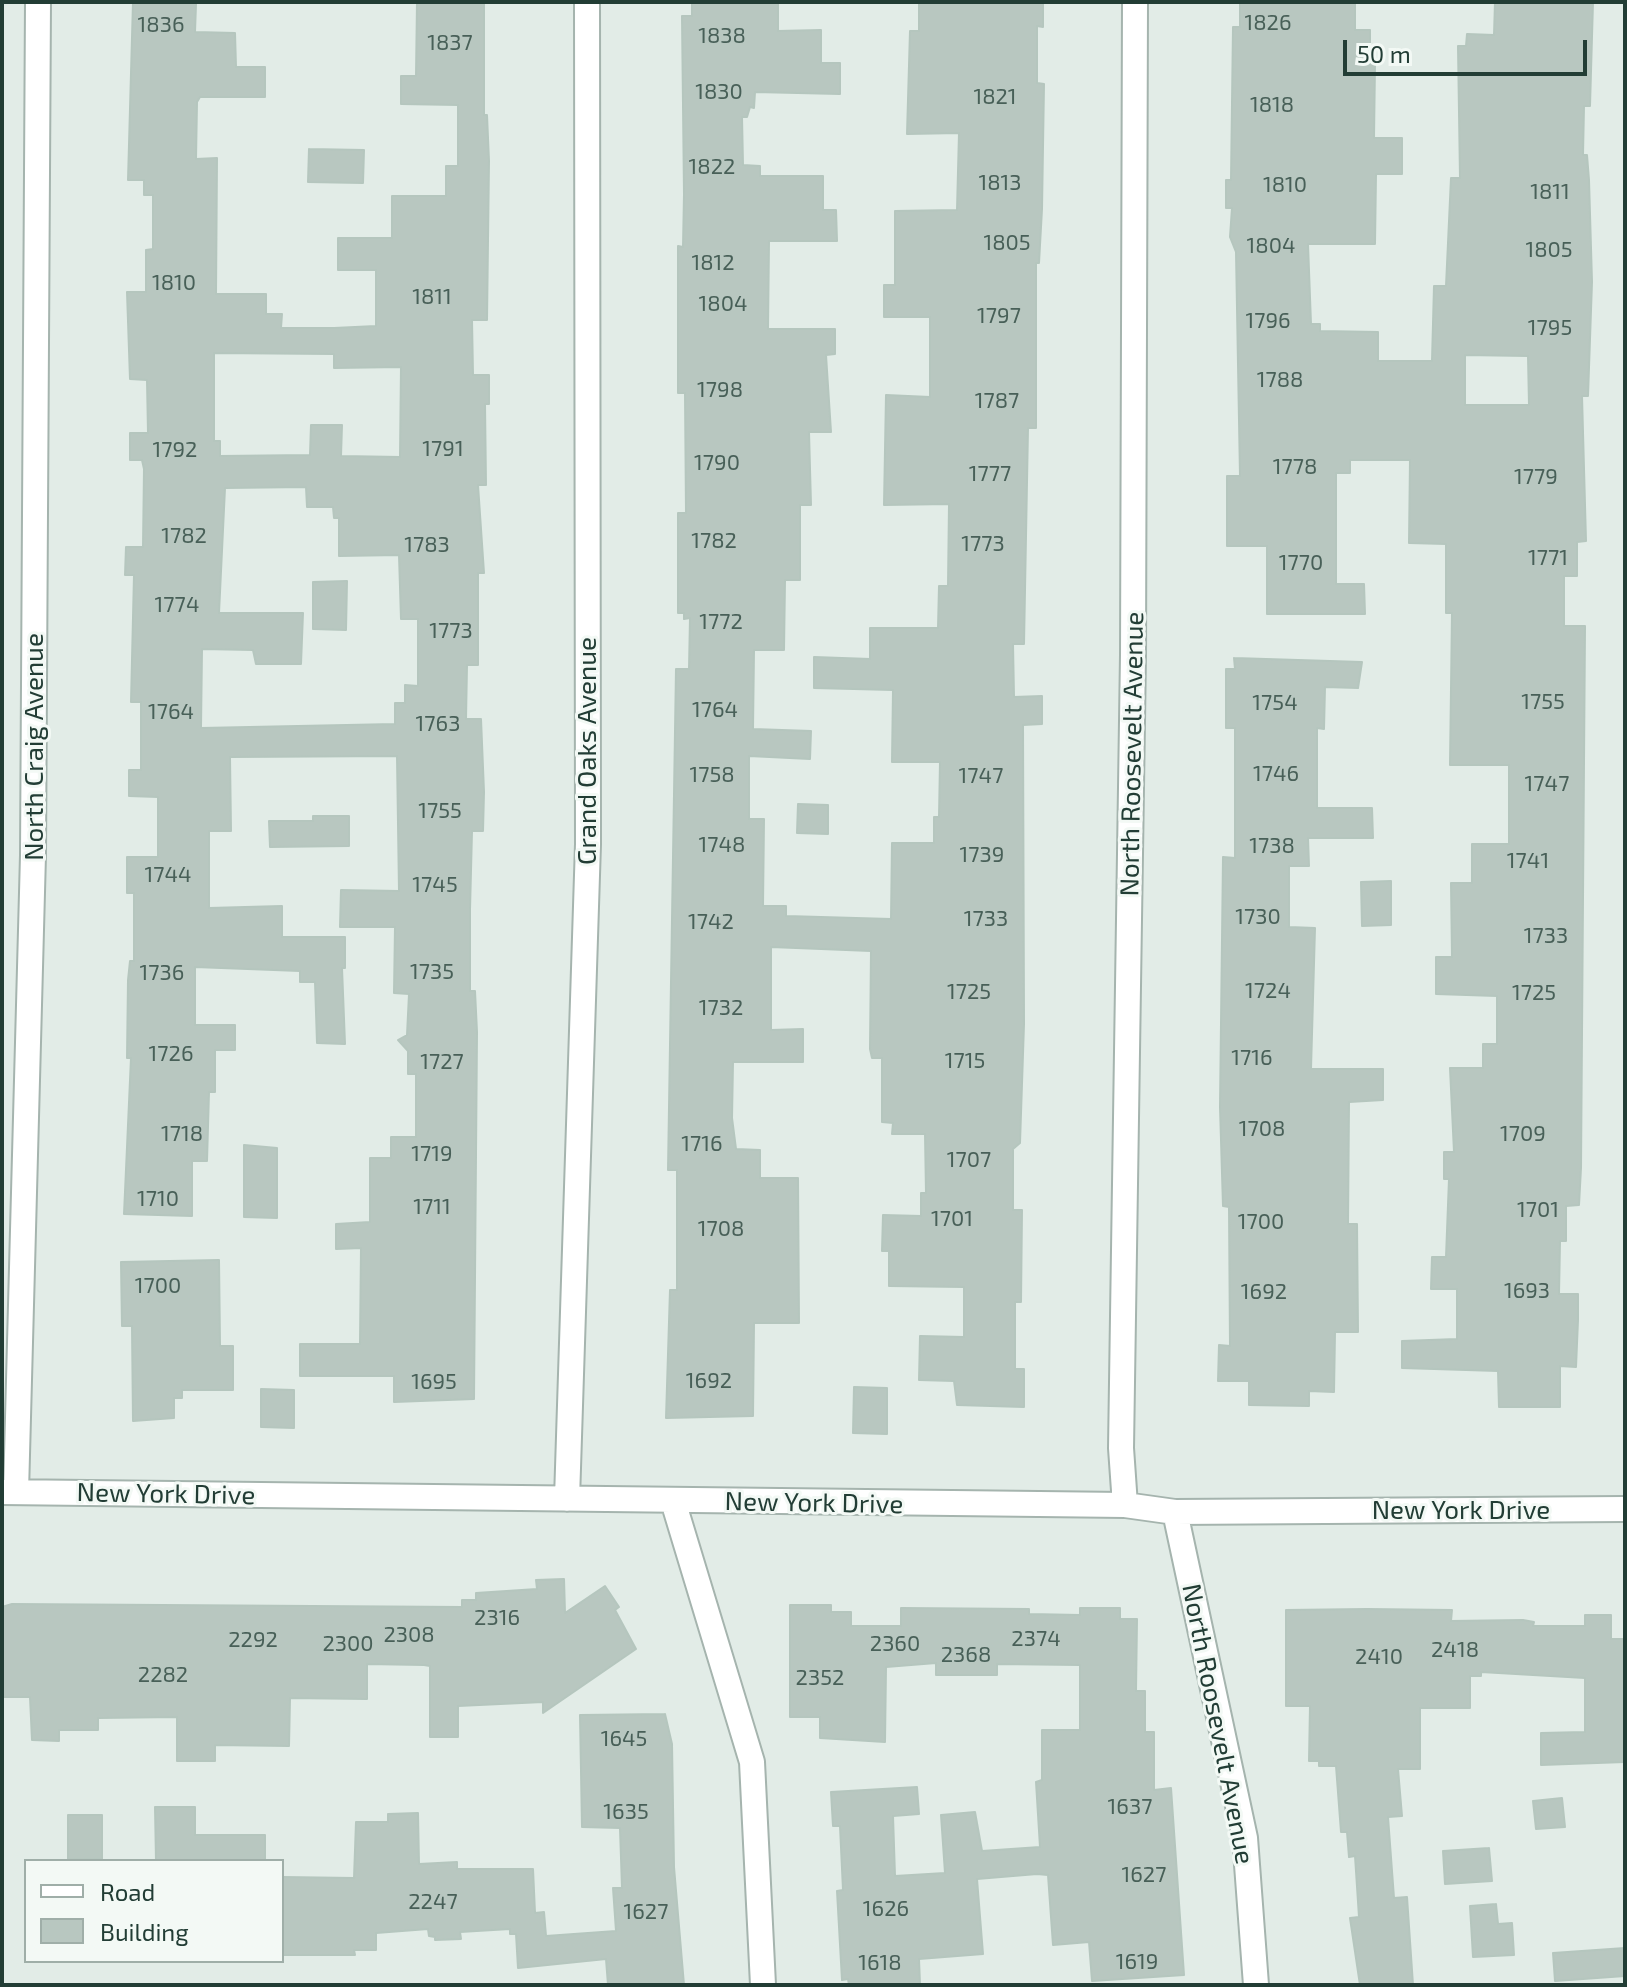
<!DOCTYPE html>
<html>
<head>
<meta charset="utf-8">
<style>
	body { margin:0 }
	#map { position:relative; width:1627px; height:1987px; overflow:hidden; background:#e2ece7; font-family:"Exo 2",sans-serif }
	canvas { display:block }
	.frame { position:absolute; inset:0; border:4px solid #223d35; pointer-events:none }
	.legend { position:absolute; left:24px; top:1859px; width:260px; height:104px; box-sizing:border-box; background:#f3f9f5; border:2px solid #9faea8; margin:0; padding:10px 14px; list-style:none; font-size:24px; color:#223d35 }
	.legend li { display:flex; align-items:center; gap:16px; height:40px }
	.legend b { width:40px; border:2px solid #9faea8 }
	.scale { position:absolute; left:1343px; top:40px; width:244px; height:36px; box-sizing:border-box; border:4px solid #223d35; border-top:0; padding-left:10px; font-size:24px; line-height:28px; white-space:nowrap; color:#223d35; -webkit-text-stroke:6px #f3f9f5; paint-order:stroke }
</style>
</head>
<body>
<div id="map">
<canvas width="1627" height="1987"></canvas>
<div class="frame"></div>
<ul class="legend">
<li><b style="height:10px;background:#fff"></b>Road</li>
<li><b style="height:22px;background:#b8c7c0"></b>Building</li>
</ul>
<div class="scale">50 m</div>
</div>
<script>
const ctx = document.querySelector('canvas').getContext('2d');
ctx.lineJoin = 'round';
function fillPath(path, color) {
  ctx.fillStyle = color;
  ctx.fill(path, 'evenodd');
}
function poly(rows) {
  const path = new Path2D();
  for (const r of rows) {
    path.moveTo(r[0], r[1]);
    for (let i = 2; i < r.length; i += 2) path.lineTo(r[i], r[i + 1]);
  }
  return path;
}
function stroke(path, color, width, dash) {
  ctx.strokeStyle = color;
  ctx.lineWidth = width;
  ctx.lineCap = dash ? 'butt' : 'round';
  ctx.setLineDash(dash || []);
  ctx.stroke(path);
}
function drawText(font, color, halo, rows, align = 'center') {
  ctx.font = font + ' "Exo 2",sans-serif';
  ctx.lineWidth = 6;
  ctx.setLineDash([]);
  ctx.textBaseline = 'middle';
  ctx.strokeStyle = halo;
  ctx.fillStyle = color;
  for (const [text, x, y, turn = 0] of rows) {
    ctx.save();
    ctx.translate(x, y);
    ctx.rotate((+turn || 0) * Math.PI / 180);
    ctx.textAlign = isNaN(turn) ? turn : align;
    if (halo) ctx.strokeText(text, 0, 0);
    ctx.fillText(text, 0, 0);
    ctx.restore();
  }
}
const building = poly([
	[133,2,193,2,196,4,195,32,235,33,236,67,265,67,265,97,200,97,197,102,196,159,217,158,216,294,266,294,266,314,282,314,281,328,334,328,376,326,376,270,338,270,338,238,392,238,392,196,446,196,446,166,458,166,458,105,401,104,401,76,416,76,417,2,484,2,484,115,487,115,489,161,487,320,472,320,473,375,489,375,489,404,485,404,486,485,478,485,484,573,478,573,478,665,467,665,466,719,481,719,484,792,483,831,472,831,470,910,470,991,475,991,477,1032,474,1399,394,1402,394,1376,300,1376,300,1344,360,1344,361,1248,336,1249,336,1224,370,1222,370,1158,391,1158,391,1137,416,1137,416,1074,408,1074,408,1051,398,1040,407,1035,409,994,394,993,395,927,340,927,341,890,399,891,397,756,230,757,231,831,209,831,209,908,282,906,282,937,345,937,345,968,342,968,345,1044,317,1043,315,982,300,982,300,971,195,967,195,1025,235,1025,235,1050,215,1050,215,1092,209,1092,207,1161,192,1161,192,1216,124,1214,131,1058,127,1058,128,980,130,961,134,961,134,893,127,893,127,857,158,857,158,797,129,796,129,770,141,770,141,702,131,702,134,575,125,575,126,547,143,547,144,469,142,460,130,460,130,433,148,433,147,380,130,379,127,292,146,292,146,250,153,249,153,195,144,195,144,180,128,180,133,2],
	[214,353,334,354,334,368,401,367,400,457,341,456,342,425,311,425,310,455,220,456,220,441,214,441,214,353],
	[306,487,307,507,333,507,334,518,339,518,339,556,399,555,401,619,418,619,418,686,405,685,405,703,395,703,395,724,201,728,202,649,253,650,256,664,301,664,303,613,219,613,225,488,306,487],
	[692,2,778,2,778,31,821,30,821,63,840,63,840,94,755,92,754,108,750,107,747,117,742,117,743,165,760,166,760,176,823,176,823,210,836,210,837,241,769,241,768,329,835,329,835,354,826,355,831,432,809,432,811,505,800,505,800,580,785,580,784,650,754,650,753,729,811,731,810,759,749,756,749,819,764,819,763,906,786,906,786,916,891,919,892,843,934,843,934,817,939,817,940,762,892,762,893,690,814,688,814,657,870,659,870,628,938,628,939,586,948,586,949,504,884,505,886,395,930,397,930,317,884,317,884,285,895,285,895,211,957,210,959,133,907,134,910,31,919,31,919,2,1043,2,1043,27,1037,26,1037,83,1044,84,1042,209,1039,263,1036,263,1036,428,1028,428,1024,644,1013,644,1014,697,1042,696,1042,724,1023,725,1024,1024,1020,1143,1013,1149,1013,1210,1022,1210,1021,1302,1015,1302,1015,1369,1024,1369,1024,1407,957,1405,954,1381,919,1380,920,1336,964,1337,964,1287,889,1286,889,1251,882,1251,883,1215,921,1216,921,1193,926,1193,925,1134,892,1134,893,1123,882,1122,882,1058,872,1058,870,1049,871,951,771,947,771,1030,803,1029,803,1062,733,1062,732,1118,736,1149,760,1150,760,1178,798,1178,799,1323,754,1323,753,1416,666,1418,670,1290,677,1290,677,1170,668,1170,676,669,689,669,690,618,684,619,684,613,678,613,678,513,686,513,685,393,678,393,678,246,683,247,684,194,682,16,692,16,692,2],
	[1240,2,1355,2,1355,30,1370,30,1370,63,1375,63,1374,138,1402,138,1402,174,1376,174,1375,244,1308,244,1311,324,1320,324,1320,331,1378,332,1378,361,1432,361,1434,286,1446,286,1451,178,1460,178,1458,46,1466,46,1467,34,1494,35,1495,2,1593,2,1590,106,1584,106,1583,155,1587,155,1589,180,1592,282,1588,396,1582,396,1586,541,1577,542,1577,576,1564,576,1564,626,1585,626,1581,1168,1579,1205,1566,1206,1566,1241,1560,1241,1559,1294,1578,1294,1578,1320,1576,1367,1560,1366,1560,1407,1499,1407,1498,1371,1402,1368,1402,1341,1457,1339,1457,1289,1431,1289,1432,1257,1446,1257,1449,1179,1444,1179,1444,1152,1454,1152,1450,1068,1483,1068,1483,1044,1497,1044,1497,996,1436,994,1436,957,1452,957,1451,883,1472,883,1472,844,1509,844,1509,765,1450,765,1452,613,1446,613,1446,544,1409,543,1410,460,1350,460,1350,473,1336,473,1336,584,1364,584,1365,614,1267,614,1267,546,1227,546,1227,476,1240,476,1236,252,1230,237,1232,208,1226,208,1226,180,1231,180,1233,27,1240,27,1240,2],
	[1465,355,1528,356,1529,405,1465,405,1465,355],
	[309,149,364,150,363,183,308,182,309,149],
	[347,581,346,630,313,629,313,582,347,581],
	[1234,658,1362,662,1358,688,1325,687,1324,729,1317,728,1317,808,1372,808,1373,838,1308,838,1309,866,1289,866,1289,927,1315,928,1311,1069,1383,1069,1383,1100,1349,1102,1348,1224,1357,1224,1358,1332,1335,1332,1334,1392,1309,1391,1309,1406,1249,1405,1249,1381,1218,1381,1219,1345,1230,1346,1229,1207,1223,1206,1220,1107,1223,857,1235,858,1235,728,1226,728,1226,669,1235,669,1234,658],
	[798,804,828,805,828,834,797,833,798,804],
	[313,816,349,816,349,846,270,847,269,821,313,821,313,816],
	[1391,881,1391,925,1362,926,1361,882,1391,881],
	[244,1145,277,1148,277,1218,244,1217,244,1145],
	[219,1260,220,1346,233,1346,233,1390,182,1390,182,1398,174,1398,174,1418,133,1421,132,1326,122,1326,121,1262,219,1260],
	[854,1387,887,1388,887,1434,853,1433,854,1387],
	[261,1389,294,1390,294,1428,261,1427,261,1389],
	[564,1579,565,1613,605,1586,619,1607,615,1610,636,1649,543,1713,543,1702,458,1706,458,1737,430,1737,430,1666,424,1665,367,1664,367,1699,290,1698,289,1746,215,1745,215,1761,177,1761,177,1717,98,1718,98,1730,59,1730,59,1741,32,1740,30,1697,2,1697,2,1607,12,1604,462,1607,462,1600,476,1600,476,1593,537,1589,536,1580,564,1579],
	[790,1605,831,1605,831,1612,851,1612,851,1626,901,1626,901,1608,1029,1609,1029,1614,1080,1615,1080,1608,1120,1608,1120,1619,1137,1619,1136,1691,1145,1691,1145,1732,1154,1732,1154,1790,1171,1788,1184,1975,1092,1981,1089,1942,1053,1945,1048,1875,1037,1874,977,1879,983,1954,919,1959,920,1985,849,1985,848,1979,842,1980,837,1891,843,1890,840,1826,833,1826,831,1792,917,1787,919,1814,893,1816,895,1876,945,1873,941,1815,975,1812,982,1851,1040,1847,1036,1782,1042,1780,1042,1730,1080,1730,1080,1665,997,1664,997,1675,936,1675,936,1663,886,1667,885,1742,820,1738,820,1717,790,1717,790,1605],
	[1367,1609,1452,1610,1451,1621,1523,1620,1534,1622,1533,1626,1585,1626,1585,1615,1611,1615,1611,1639,1625,1639,1625,1762,1541,1765,1541,1733,1585,1732,1585,1678,1481,1672,1481,1676,1470,1676,1470,1708,1420,1708,1420,1769,1398,1769,1402,1816,1388,1817,1394,1898,1407,1897,1413,1985,1360,1985,1350,1918,1359,1917,1355,1856,1349,1857,1347,1832,1341,1832,1336,1766,1319,1766,1319,1761,1309,1761,1310,1706,1286,1706,1286,1610,1367,1609],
	[665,1714,672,1744,674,1867,684,1985,608,1985,606,1959,518,1968,516,1934,510,1934,510,1929,460,1932,461,1939,435,1940,435,1937,429,1936,428,1929,376,1933,376,1950,354,1950,355,1955,282,1955,282,1877,354,1878,356,1822,388,1822,388,1814,418,1813,419,1864,457,1862,457,1869,533,1869,535,1913,544,1912,546,1936,616,1931,613,1888,622,1888,620,1828,582,1827,580,1715,665,1714],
	[1562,1798,1565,1827,1536,1829,1533,1801,1562,1798],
	[155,1807,195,1807,195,1835,265,1835,265,1861,156,1861,155,1807],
	[68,1815,102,1815,102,1859,68,1859,68,1815],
	[1489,1848,1492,1881,1445,1884,1443,1851,1489,1848],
	[1496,1904,1498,1924,1512,1923,1514,1955,1473,1957,1470,1906,1496,1904],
	[1625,1948,1625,1976,1555,1981,1553,1953,1625,1948]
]);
fillPath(building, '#b8c7c0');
stroke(building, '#b5c6be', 2);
const minor = poly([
	[2,1492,1125,1505,1175,1512,1625,1509],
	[16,1492,33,855,38,2],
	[567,1499,588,844,587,2],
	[673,1501,752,1762,763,1985],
	[1125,1505,1121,1448,1133,655,1135,2],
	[1175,1512,1245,1838,1256,1985]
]);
stroke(minor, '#a5b4ae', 28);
stroke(minor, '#fff', 24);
drawText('22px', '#486058', null, [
	["1826",1268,23],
	["1836",161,25],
	["1838",722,36],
	["1837",450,43],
	["1830",719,92],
	["1821",995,97],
	["1818",1272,105],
	["1822",712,167],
	["1813",1000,183],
	["1810",1285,185],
	["1811",1550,192],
	["1805",1007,243],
	["1804",1271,246],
	["1805",1549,250],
	["1812",713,263],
	["1810",174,283],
	["1811",432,297],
	["1804",723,304],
	["1797",999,316],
	["1796",1268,321],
	["1795",1550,328],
	["1788",1280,380],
	["1798",720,390],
	["1787",997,401],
	["1791",443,449],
	["1792",175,450],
	["1790",717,463],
	["1778",1295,467],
	["1777",990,474],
	["1779",1536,477],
	["1782",184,536],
	["1782",714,541],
	["1773",983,544],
	["1783",427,545],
	["1771",1548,558],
	["1770",1301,563],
	["1774",177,605],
	["1772",721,622],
	["1773",451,631],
	["1755",1543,702],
	["1754",1275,703],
	["1764",715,710],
	["1764",171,712],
	["1763",438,724],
	["1746",1276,774],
	["1758",712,775],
	["1747",981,776],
	["1747",1547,784],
	["1755",440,811],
	["1748",722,845],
	["1738",1272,846],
	["1739",982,855],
	["1741",1528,861],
	["1744",168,875],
	["1745",435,885],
	["1730",1258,917],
	["1733",986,919],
	["1742",711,922],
	["1733",1546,936],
	["1735",432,972],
	["1736",162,973],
	["1724",1268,991],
	["1725",969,992],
	["1725",1534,993],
	["1732",721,1008],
	["1726",171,1054],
	["1716",1252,1058],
	["1715",965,1061],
	["1727",442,1062],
	["1708",1262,1129],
	["1718",182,1134],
	["1709",1523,1134],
	["1716",702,1144],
	["1719",432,1154],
	["1707",969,1160],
	["1710",158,1199],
	["1711",432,1207],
	["1701",1538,1210],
	["1701",952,1219],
	["1700",1261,1222],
	["1708",721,1229],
	["1700",158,1286],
	["1693",1527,1291],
	["1692",1264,1292],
	["1692",709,1381],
	["1695",434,1382],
	["2316",497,1618],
	["2308",409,1635],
	["2374",1036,1639],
	["2292",253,1640],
	["2300",348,1644],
	["2360",895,1644],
	["2418",1455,1650],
	["2368",966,1655],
	["2410",1379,1657],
	["2282",163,1675],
	["2352",820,1678],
	["1645",624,1739],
	["1637",1130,1807],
	["1635",626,1812],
	["1627",1144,1875],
	["2247",433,1902],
	["1626",886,1909],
	["1627",646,1912],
	["1619",1137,1962],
	["1618",880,1963]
]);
drawText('26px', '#223d35', '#f3f9f5', [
	["North Craig Avenue",34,747,-90],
	["Grand Oaks Avenue",587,751,-90],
	["North Roosevelt Avenue",1132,754,-89],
	["New York Drive",166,1494,1],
	["New York Drive",814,1503,1],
	["New York Drive",1461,1510],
	["North Roosevelt Avenue",1218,1724,79]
]);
</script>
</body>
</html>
